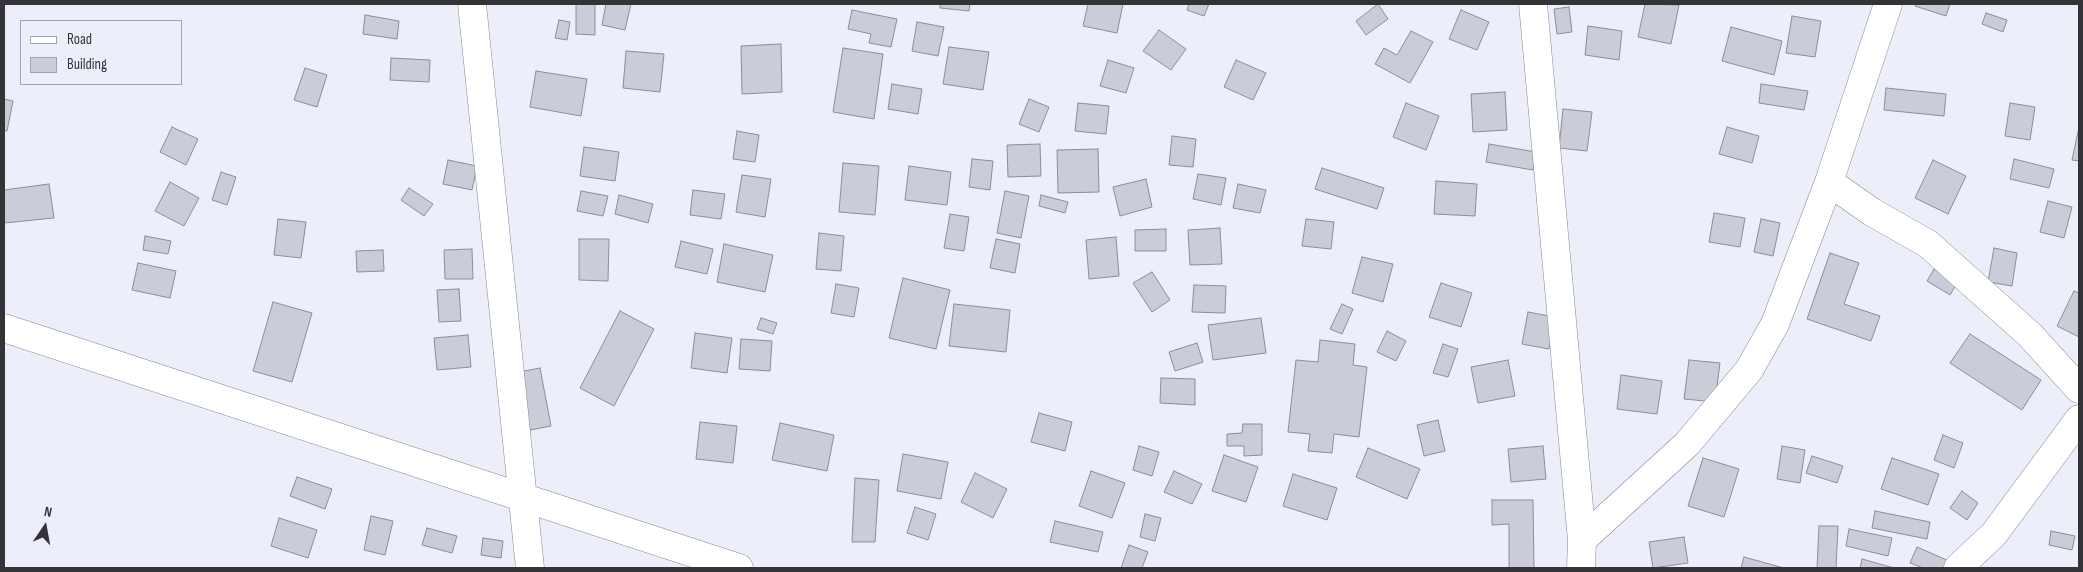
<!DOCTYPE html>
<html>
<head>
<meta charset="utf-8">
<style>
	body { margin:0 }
	#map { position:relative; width:2083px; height:572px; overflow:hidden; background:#eceefa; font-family:"Sofia Sans Condensed",sans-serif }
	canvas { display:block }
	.frame { position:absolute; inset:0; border:5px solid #333338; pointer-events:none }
	.legend { position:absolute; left:20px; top:20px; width:162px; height:65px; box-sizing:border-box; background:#eceefa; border:1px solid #a2a3ac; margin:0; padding:6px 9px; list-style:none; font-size:15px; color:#333338 }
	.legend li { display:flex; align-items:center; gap:10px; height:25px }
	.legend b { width:25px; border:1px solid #a2a3ac }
	.north { position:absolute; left:20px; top:502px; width:50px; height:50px; -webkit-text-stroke:4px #eceefa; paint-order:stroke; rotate:12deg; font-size:14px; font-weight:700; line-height:20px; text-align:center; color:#333338 }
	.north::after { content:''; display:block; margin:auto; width:18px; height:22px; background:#333338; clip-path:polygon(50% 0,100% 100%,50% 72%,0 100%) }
</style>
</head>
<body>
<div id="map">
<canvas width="2083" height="572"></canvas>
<div class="frame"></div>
<ul class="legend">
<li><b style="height:6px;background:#fff"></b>Road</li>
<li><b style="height:14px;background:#caccd8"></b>Building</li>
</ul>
<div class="north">N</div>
</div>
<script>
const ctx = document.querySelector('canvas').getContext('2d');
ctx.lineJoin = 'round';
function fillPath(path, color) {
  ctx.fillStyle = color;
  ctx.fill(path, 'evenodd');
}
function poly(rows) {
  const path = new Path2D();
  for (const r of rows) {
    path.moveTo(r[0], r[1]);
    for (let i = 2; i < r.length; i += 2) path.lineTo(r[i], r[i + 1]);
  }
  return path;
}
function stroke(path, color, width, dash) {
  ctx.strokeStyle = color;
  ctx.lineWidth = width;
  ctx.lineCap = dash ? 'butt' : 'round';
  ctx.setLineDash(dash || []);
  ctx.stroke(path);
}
const building = poly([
	[576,4,595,4,595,35,576,34,576,4],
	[606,4,631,4,625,30,602,25,606,4],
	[940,4,970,4,969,11,940,8,940,4],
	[1088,4,1123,4,1117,33,1083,26,1088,4],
	[1189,4,1209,4,1204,16,1187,10,1189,4],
	[1378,4,1388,19,1366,35,1356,21,1378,4],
	[1645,4,1679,5,1671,44,1638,37,1645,4],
	[1916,4,1950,4,1946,16,1915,6,1916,4],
	[1569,7,1572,32,1557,34,1554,9,1569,7],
	[852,10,897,19,891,47,869,43,871,34,848,29,852,10],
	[1461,10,1489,22,1477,50,1449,39,1461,10],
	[1986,13,2007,20,2003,32,1982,24,1986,13],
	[365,15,399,21,397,39,363,34,365,15],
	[1792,16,1821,21,1815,57,1786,53,1792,16],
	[559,20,570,22,567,40,555,38,559,20],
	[917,22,944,27,938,56,912,51,917,22],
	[1588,26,1622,31,1619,60,1585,55,1588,26],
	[1731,27,1782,41,1774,75,1722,61,1731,27],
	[1159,30,1186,49,1171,70,1143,51,1159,30],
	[1411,31,1433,42,1410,83,1375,64,1384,48,1397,55,1411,31],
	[781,44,782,92,742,94,741,46,781,44],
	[949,47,989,52,983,90,943,84,949,47],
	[843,48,883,54,874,119,833,112,843,48],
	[626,51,664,54,660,92,623,88,626,51],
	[391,58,430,60,429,82,390,80,391,58],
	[1108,60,1134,68,1126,93,1100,86,1108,60],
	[1236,60,1266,73,1253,100,1224,87,1236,60],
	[305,68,327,75,317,107,294,100,305,68],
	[536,71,587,79,581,116,530,107,536,71],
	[892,84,922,89,918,114,888,109,892,84],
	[1761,84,1808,91,1804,110,1759,103,1761,84],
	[1886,88,1946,94,1944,116,1884,110,1886,88],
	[1505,92,1507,130,1473,132,1471,94,1505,92],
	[4,99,13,101,7,131,4,131,4,99],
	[1029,99,1049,107,1039,132,1019,124,1029,99],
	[1078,103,1109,106,1106,134,1075,131,1078,103],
	[1406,103,1439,116,1426,150,1393,137,1406,103],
	[2010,103,2035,107,2030,140,2005,136,2010,103],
	[1563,109,1592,112,1587,151,1559,148,1563,109],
	[172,127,198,139,186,165,160,152,172,127],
	[1727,127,1759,136,1752,163,1719,154,1727,127],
	[2079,127,2079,161,2072,160,2079,127],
	[737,131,759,135,755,162,733,159,737,131],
	[1172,136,1196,139,1193,167,1169,165,1172,136],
	[1040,144,1041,176,1008,177,1007,145,1040,144],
	[1489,144,1536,152,1533,170,1486,162,1489,144],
	[584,147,619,152,615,181,580,176,584,147],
	[1098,149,1099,192,1058,193,1057,150,1098,149],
	[972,159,993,161,990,190,969,187,972,159],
	[2014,159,2054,169,2049,188,2010,179,2014,159],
	[448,160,477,166,472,190,443,184,448,160],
	[1933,160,1966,176,1948,214,1915,198,1933,160],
	[843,163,879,166,875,215,839,212,843,163],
	[909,166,951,172,947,205,905,200,909,166],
	[1322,168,1384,188,1377,209,1315,189,1322,168],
	[221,172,236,177,227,205,212,200,221,172],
	[1198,174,1226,178,1221,205,1193,199,1198,174],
	[742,175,771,179,765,217,736,212,742,175],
	[1146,179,1152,207,1120,216,1113,187,1146,179],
	[1436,181,1477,184,1475,216,1434,214,1436,181],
	[170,182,199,198,184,226,155,211,170,182],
	[49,184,54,218,4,223,4,190,49,184],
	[1238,184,1266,190,1260,213,1233,208,1238,184],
	[409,188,433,204,424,216,401,200,409,188],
	[693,190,725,194,721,219,690,215,693,190],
	[581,191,608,196,603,216,577,211,581,191],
	[1005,191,1029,196,1021,238,997,233,1005,191],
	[619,195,653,204,648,223,615,214,619,195],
	[1041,195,1068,202,1065,213,1039,206,1041,195],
	[2048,201,2072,207,2064,238,2040,232,2048,201],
	[1714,213,1745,218,1740,247,1709,242,1714,213],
	[950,214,969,217,964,251,944,248,950,214],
	[278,219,306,222,301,258,274,255,278,219],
	[1306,219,1334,222,1331,249,1302,246,1306,219],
	[1761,219,1780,223,1773,256,1754,252,1761,219],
	[1220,228,1222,264,1190,265,1188,230,1220,228],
	[1166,229,1166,251,1135,251,1135,230,1166,229],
	[819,233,844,236,841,271,816,269,819,233],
	[145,236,171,241,168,254,143,250,145,236],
	[1116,237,1119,276,1089,279,1086,240,1116,237],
	[579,239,609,239,608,281,579,280,579,239],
	[996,239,1020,244,1015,273,990,268,996,239],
	[681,241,713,249,707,274,675,267,681,241],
	[724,244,773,255,765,292,717,282,724,244],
	[1994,248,2017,253,2012,286,1988,282,1994,248],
	[472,249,473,279,445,279,444,250,472,249],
	[383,250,384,271,357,272,356,251,383,250],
	[1830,253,1859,263,1844,304,1880,316,1871,341,1807,319,1830,253],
	[1362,257,1393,264,1383,302,1352,293,1362,257],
	[138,263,176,271,170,298,132,290,138,263],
	[1934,269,1957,283,1950,295,1927,281,1934,269],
	[1152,272,1170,300,1152,312,1133,283,1152,272],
	[903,278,950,290,936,349,889,338,903,278],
	[1441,283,1472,293,1461,327,1429,317,1441,283],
	[836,284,859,288,854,317,831,313,836,284],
	[1194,285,1226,286,1225,313,1192,312,1194,285],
	[459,289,461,321,439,322,437,290,459,289],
	[2074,291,2079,293,2079,337,2057,326,2074,291],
	[273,302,312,313,292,382,253,371,273,302],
	[954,304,1010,310,1006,352,949,346,954,304],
	[1342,304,1353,309,1342,334,1330,329,1342,304],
	[620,311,654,329,614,406,580,388,620,311],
	[1528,312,1555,317,1549,349,1522,344,1528,312],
	[761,318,777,323,773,334,757,329,761,318],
	[1261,318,1266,353,1213,360,1208,325,1261,318],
	[1387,331,1406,341,1396,361,1377,352,1387,331],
	[695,333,732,338,727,373,691,368,695,333],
	[1970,334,2041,380,2022,410,1950,363,1970,334],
	[468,335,471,367,437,370,434,338,468,335],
	[741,339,772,341,770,371,739,369,741,339],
	[1320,340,1355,344,1353,365,1367,367,1359,437,1334,434,1332,453,1308,451,1310,434,1288,432,1296,360,1318,362,1320,340],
	[1197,343,1203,362,1175,371,1169,352,1197,343],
	[1443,344,1458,349,1448,377,1433,373,1443,344],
	[1508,360,1515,396,1478,403,1471,367,1508,360],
	[1689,360,1720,363,1715,402,1684,399,1689,360],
	[540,368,551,426,530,430,519,372,540,368],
	[1621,375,1662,381,1657,414,1617,409,1621,375],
	[1161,378,1195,379,1195,405,1160,403,1161,378],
	[1039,413,1072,422,1065,451,1031,442,1039,413],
	[1438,420,1445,451,1424,456,1417,425,1438,420],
	[700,422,737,426,733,463,696,459,700,422],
	[780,423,834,435,827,471,772,460,780,423],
	[1243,424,1262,424,1262,455,1244,456,1244,446,1227,446,1227,434,1242,433,1243,424],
	[1943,435,1963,443,1954,468,1934,460,1943,435],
	[1139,446,1159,452,1152,476,1133,470,1139,446],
	[1543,446,1546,479,1511,482,1508,449,1543,446],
	[1782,446,1805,450,1800,483,1777,479,1782,446],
	[1368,448,1420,469,1407,499,1356,477,1368,448],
	[903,454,948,462,941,499,897,491,903,454],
	[1224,455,1258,467,1246,502,1212,491,1224,455],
	[1812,456,1843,466,1837,483,1806,473,1812,456],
	[1703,458,1739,469,1724,517,1688,506,1703,458],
	[1892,458,1939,474,1928,505,1881,489,1892,458],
	[1091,471,1125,483,1112,518,1079,506,1091,471],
	[1174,471,1202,484,1192,504,1164,492,1174,471],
	[975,473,1007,489,993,518,961,502,975,473],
	[1293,474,1337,488,1327,520,1283,506,1293,474],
	[297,477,332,489,325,509,290,496,297,477],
	[855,478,879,480,875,542,852,542,855,478],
	[1962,491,1978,503,1967,520,1950,508,1962,491],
	[1492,500,1533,500,1534,568,1509,568,1509,524,1492,525,1492,500],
	[915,507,936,514,928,540,907,533,915,507],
	[1875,511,1930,522,1927,539,1872,528,1875,511],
	[1145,514,1161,518,1155,541,1140,537,1145,514],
	[371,516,393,521,385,555,364,550,371,516],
	[279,518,317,530,308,558,271,546,279,518],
	[1055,521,1103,532,1098,552,1050,542,1055,521],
	[1819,526,1838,526,1836,568,1817,568,1819,526],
	[427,528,457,536,452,553,422,545,427,528],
	[1849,529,1892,538,1888,556,1846,546,1849,529],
	[2051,531,2075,536,2072,550,2049,545,2051,531],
	[1684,537,1688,563,1653,568,1649,542,1684,537],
	[483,538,503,541,501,558,481,555,483,538],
	[1129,545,1148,552,1142,568,1121,568,1129,545],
	[1917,547,1949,561,1946,568,1923,568,1910,563,1917,547],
	[1744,557,1784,568,1741,568,1744,557],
	[1862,559,1894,568,1860,568,1862,559]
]);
fillPath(building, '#caccd8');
stroke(building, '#8b8d98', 1);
const minor = poly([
	[472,4,530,568],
	[1533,4,1582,540,1581,568],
	[1829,182,1872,212,1928,244,2030,335,2079,389],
	[4,328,739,568],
	[1582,540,1687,444,1749,370,1775,324,1829,182,1888,4],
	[1958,568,1994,534,2079,419]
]);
stroke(minor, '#858792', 29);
stroke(minor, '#fff', 28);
</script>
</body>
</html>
